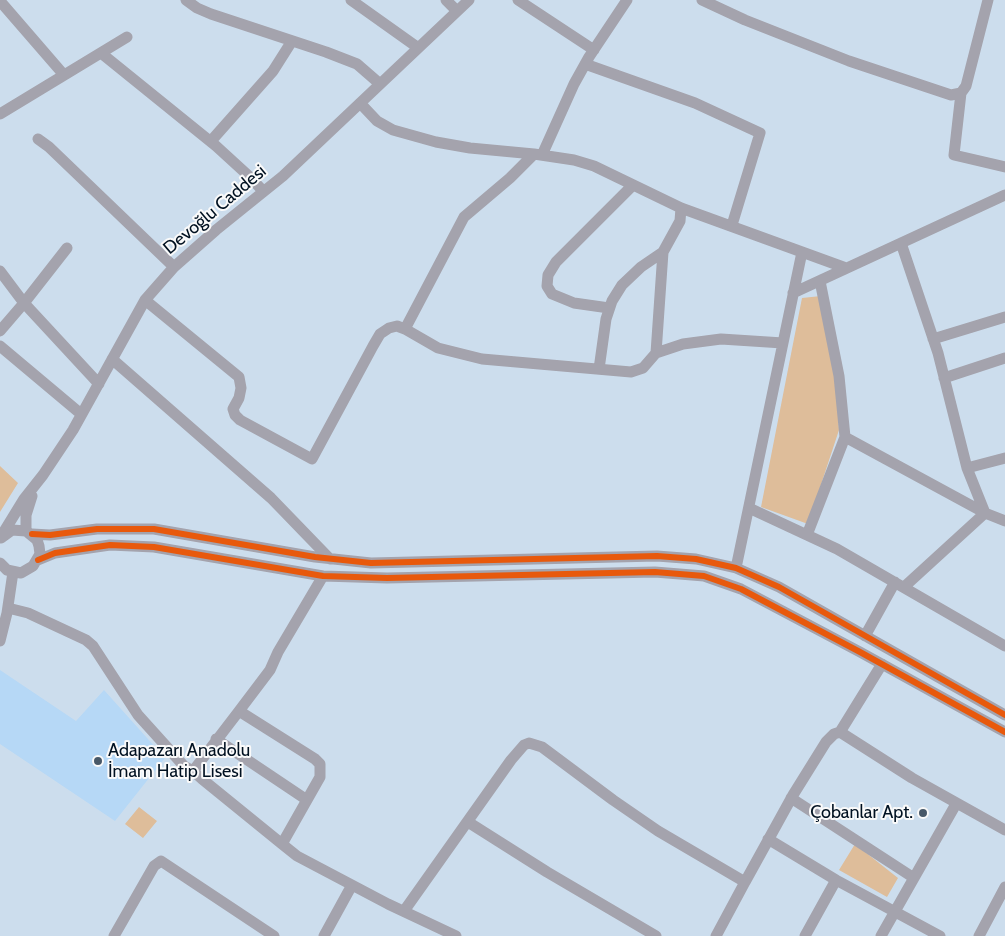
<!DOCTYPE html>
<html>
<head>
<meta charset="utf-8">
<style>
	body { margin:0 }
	canvas { display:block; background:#ccdded }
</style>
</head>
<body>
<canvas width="1005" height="936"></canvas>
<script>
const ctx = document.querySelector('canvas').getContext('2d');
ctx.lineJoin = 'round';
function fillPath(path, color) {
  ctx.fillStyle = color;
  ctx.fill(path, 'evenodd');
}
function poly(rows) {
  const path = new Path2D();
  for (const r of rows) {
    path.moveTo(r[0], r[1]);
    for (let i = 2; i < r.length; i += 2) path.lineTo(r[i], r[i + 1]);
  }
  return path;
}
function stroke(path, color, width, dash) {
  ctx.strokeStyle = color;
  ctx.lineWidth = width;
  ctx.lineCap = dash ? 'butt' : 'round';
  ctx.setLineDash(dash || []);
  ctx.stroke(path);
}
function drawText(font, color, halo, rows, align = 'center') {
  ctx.font = font + ' Cabin,sans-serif';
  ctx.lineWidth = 4;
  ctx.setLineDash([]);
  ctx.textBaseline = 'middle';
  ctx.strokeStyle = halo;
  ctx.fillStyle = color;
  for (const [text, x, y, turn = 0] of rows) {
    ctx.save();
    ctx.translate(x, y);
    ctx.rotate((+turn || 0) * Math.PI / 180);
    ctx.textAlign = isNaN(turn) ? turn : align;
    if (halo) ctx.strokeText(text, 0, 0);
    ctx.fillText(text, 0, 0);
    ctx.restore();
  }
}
fillPath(poly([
	[0,670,76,721,104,690,165,758,115,821,0,744]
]), '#b6d8f6');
fillPath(poly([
	[821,296,836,384,839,430,808,524,761,507,802,298],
	[0,466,18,483,0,512],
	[139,807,157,821,143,838,125,824],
	[855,844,898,878,887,897,839,870]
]), '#debd9a');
stroke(poly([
	[186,0,197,8,211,14,326,52,357,64,380,84],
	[351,0,417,47],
	[446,0,457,11],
	[518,0,594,50],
	[702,0,745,20,849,61,951,95,961,93,966,86,988,0],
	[0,1,64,75],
	[101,53,216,146,251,178,263,191],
	[585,64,695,103,760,133,732,225],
	[961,93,954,155,1005,167],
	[360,103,377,121,393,130,436,142,470,148,534,154,574,160,594,166,681,208,802,252,736,568],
	[0,114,127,37],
	[38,139,49,147,174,267],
	[211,141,273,71,292,41],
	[542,155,574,84,589,57,627,0],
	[901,243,938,353,967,468,985,513,904,587],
	[802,252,846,268],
	[0,271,24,303,99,384],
	[793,293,1005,195],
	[145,300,239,377,241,388,239,398,233,409,235,415,240,420,312,459,373,346,380,334,389,328,397,326,405,329,438,348,482,359,631,372,643,368,656,353,683,344,721,339,783,343],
	[609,308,574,303,552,294,547,286,548,275,556,262,633,185],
	[405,329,464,217,510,178,534,154],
	[0,331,24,303,67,248],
	[933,339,1005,317],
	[0,346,81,414],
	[656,353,663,252,680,221,681,208],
	[112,359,271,498,330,559],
	[599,369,606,319,612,301,622,285,641,267,663,252],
	[944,378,1005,358],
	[845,437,985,513,1005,521],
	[967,468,1005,458],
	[749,508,837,549,1005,646],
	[26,531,26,515,32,496],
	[32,534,50,535,97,529,154,529,315,557,371,563,657,556,696,559,736,568,779,587,1005,715],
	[807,535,845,437,839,376,820,281],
	[0,538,24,499,43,475,73,430,145,300,174,267,216,230,283,176,469,0],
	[38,560,55,553,110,545,154,547,323,576,387,578,655,572,704,576,741,589,860,652,1005,732],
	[0,563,7,570,21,573,33,566,40,554,39,546,37,540,26,531,12,530,1,538],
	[8,608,28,613,86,640,93,646,138,715,184,766,193,771],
	[865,636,895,582],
	[0,641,7,613,13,572],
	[239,711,270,670,278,652,323,576],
	[840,732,882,664],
	[216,739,307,800],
	[791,798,914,878],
	[468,822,547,872,656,936],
	[768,839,836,880,805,936],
	[282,844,320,777,320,764,315,759,239,711,193,771,202,779,282,844,297,856,388,904,456,936],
	[836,880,940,936],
	[404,911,511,760,524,745,529,743,542,747,613,800,658,831,745,882,793,795,826,742,834,734,840,732,912,778,1005,830],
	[114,936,154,866,161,861,274,936],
	[324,936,352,885],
	[716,936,745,882],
	[881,936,956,804],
	[979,936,1005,887]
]), '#a4a3ad', 11);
stroke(poly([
	[32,534,50,535,97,529,154,529,315,557,371,563,657,556,696,559,736,568,779,587,1005,715],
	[38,560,55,553,110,545,154,547,323,576,387,578,655,572,704,576,741,589,860,652,1005,732]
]), '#e8590c', 6);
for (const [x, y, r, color] of [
	[98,761,5,"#475868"],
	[923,813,5,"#475868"]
]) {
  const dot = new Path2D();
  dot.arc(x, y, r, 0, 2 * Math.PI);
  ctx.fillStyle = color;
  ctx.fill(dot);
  stroke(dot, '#fafafa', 2);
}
drawText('18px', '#001121', '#fafafa', [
	["Devoğlu Caddesi",215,210,-40]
]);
drawText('18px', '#001121', '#fafafa', [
	["Adapazarı Anadolu",108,751],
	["İmam Hatip Lisesi",108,772],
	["Çobanlar Apt.",913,813,"right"]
], 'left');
</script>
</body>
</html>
